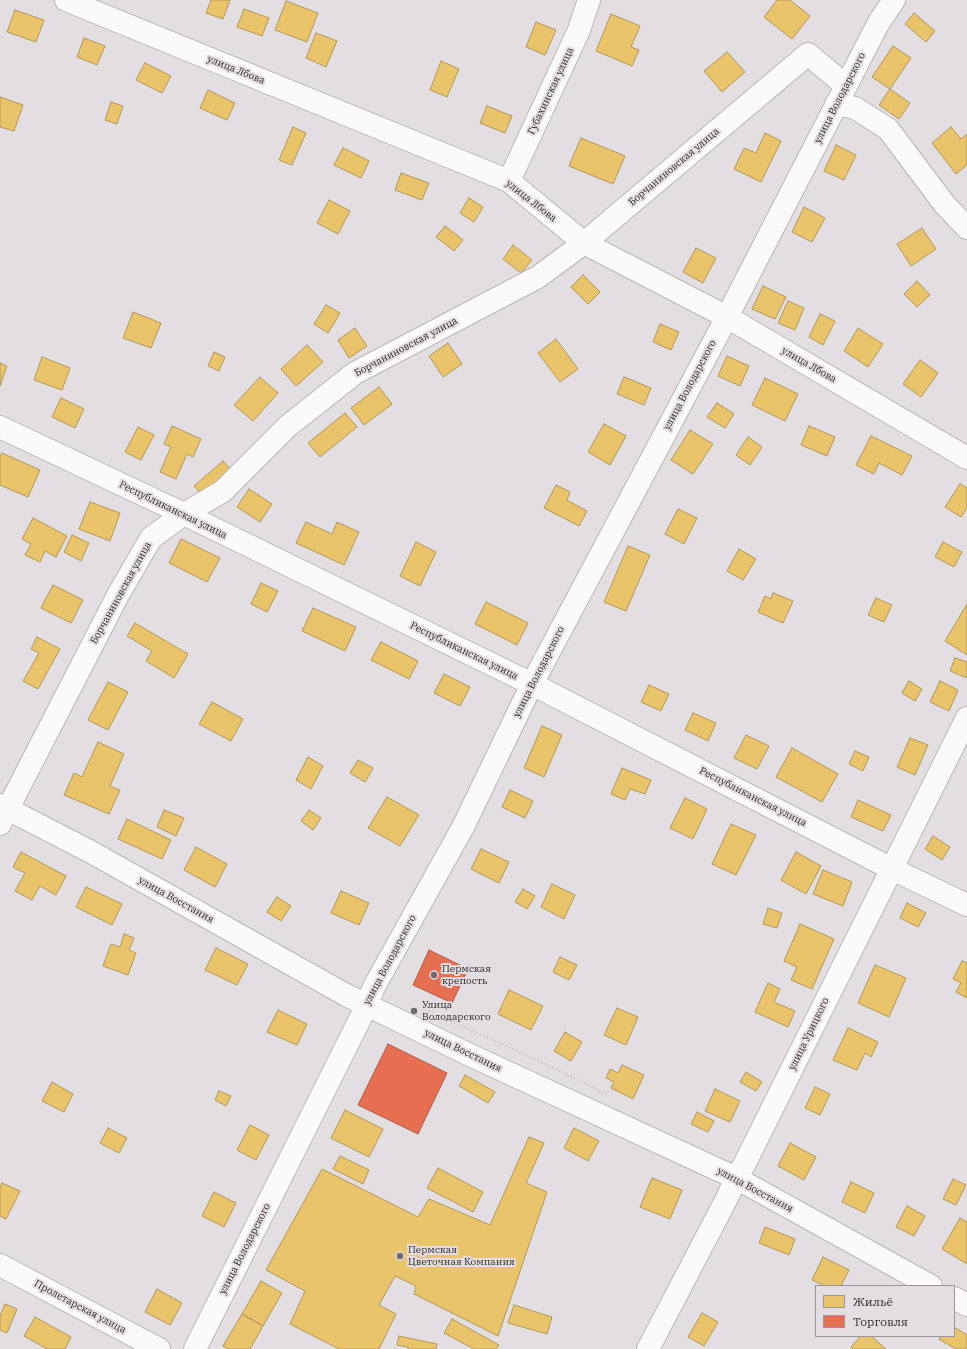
<!DOCTYPE html>
<html>
<head>
<meta charset="utf-8">
<style>
	body { margin:0 }
	#map { position:relative; width:967px; height:1349px; overflow:hidden; background:#e3dee1; font-family:"IBM Plex Serif",serif }
	canvas { display:block }
	.legend { position:absolute; left:815px; top:1285px; width:140px; height:52px; box-sizing:border-box; background:#e4dde1; border:1px solid #9b9699; margin:0; padding:5px 7px; list-style:none; font-size:12px; color:#2e2b2d }
	.legend li { display:flex; align-items:center; gap:8px; height:20px }
	.legend b { width:20px; border:1px solid #9b9699 }
</style>
</head>
<body>
<div id="map">
<canvas width="967" height="1349"></canvas>
<ul class="legend">
<li><b style="height:11px;background:#e9c46a"></b>Жильё</li>
<li><b style="height:11px;background:#e76f51"></b>Торговля</li>
</ul>
</div>
<script>
const ctx = document.querySelector('canvas').getContext('2d');
ctx.lineJoin = 'round';
function fillPath(path, color) {
  ctx.fillStyle = color;
  ctx.fill(path, 'evenodd');
}
function poly(rows) {
  const path = new Path2D();
  for (const r of rows) {
    path.moveTo(r[0], r[1]);
    for (let i = 2; i < r.length; i += 2) path.lineTo(r[i], r[i + 1]);
  }
  return path;
}
function stroke(path, color, width, dash) {
  ctx.strokeStyle = color;
  ctx.lineWidth = width;
  ctx.lineCap = dash ? 'butt' : 'round';
  ctx.setLineDash(dash || []);
  ctx.stroke(path);
}
function drawText(font, color, halo, rows, align = 'center') {
  ctx.font = font + ' "IBM Plex Serif",serif';
  ctx.lineWidth = 4;
  ctx.setLineDash([]);
  ctx.textBaseline = 'middle';
  ctx.strokeStyle = halo;
  ctx.fillStyle = color;
  for (const [text, x, y, turn = 0] of rows) {
    ctx.save();
    ctx.translate(x, y);
    ctx.rotate((+turn || 0) * Math.PI / 180);
    ctx.textAlign = isNaN(turn) ? turn : align;
    if (halo) ctx.strokeText(text, 0, 0);
    ctx.fillText(text, 0, 0);
    ctx.restore();
  }
}
const homes = poly([
	[211,0,230,0,223,19,206,13,211,0],
	[777,0,790,0,810,16,792,39,764,17,777,0],
	[286,1,318,13,307,42,275,30,286,1],
	[244,9,269,18,262,36,237,27,244,9],
	[15,10,44,20,36,42,7,32,15,10],
	[914,13,935,31,926,42,905,24,914,13],
	[611,14,640,26,631,47,639,50,632,66,596,51,611,14],
	[536,22,556,30,545,55,526,47,536,22],
	[316,33,337,41,326,67,306,58,316,33],
	[84,38,105,46,97,65,77,57,84,38],
	[893,46,911,58,890,89,872,77,893,46],
	[727,52,745,72,722,92,704,71,727,52],
	[441,61,459,69,447,97,430,90,441,61],
	[145,63,171,76,162,93,136,80,145,63],
	[890,89,910,103,899,119,879,105,890,89],
	[208,90,235,103,227,120,200,108,208,90],
	[0,97,23,105,14,131,0,127,0,97],
	[111,102,123,106,117,124,105,120,111,102],
	[487,106,512,116,505,133,480,123,487,106],
	[293,127,306,133,292,165,279,160,293,127],
	[951,127,961,139,967,134,967,165,956,174,932,143,951,127],
	[765,133,781,141,761,182,734,169,744,148,756,153,765,133],
	[581,138,625,156,613,184,569,166,581,138],
	[836,145,856,155,844,180,824,171,836,145],
	[343,148,369,161,361,178,334,165,343,148],
	[401,173,429,183,422,200,395,190,401,173],
	[469,198,483,207,474,222,460,213,469,198],
	[329,200,350,211,338,234,317,223,329,200],
	[804,207,825,218,812,242,792,232,804,207],
	[445,226,463,240,454,251,436,237,445,226],
	[922,228,936,249,911,266,897,244,922,228],
	[513,245,532,260,521,273,503,259,513,245],
	[696,248,716,258,703,283,683,272,696,248],
	[583,275,600,292,588,304,571,287,583,275],
	[917,281,930,295,917,307,904,294,917,281],
	[763,286,786,297,775,319,752,309,763,286],
	[788,301,804,308,795,330,778,323,788,301],
	[326,305,340,313,328,333,314,324,326,305],
	[133,312,161,323,151,348,123,338,133,312],
	[820,314,835,321,823,345,809,337,820,314],
	[660,324,679,332,671,350,653,342,660,324],
	[355,328,367,346,349,358,338,340,355,328],
	[858,328,883,344,868,367,844,351,858,328],
	[556,339,578,369,560,382,538,353,556,339],
	[448,343,462,364,443,377,429,356,448,343],
	[307,345,323,362,296,386,281,369,307,345],
	[214,352,225,357,219,371,208,366,214,352],
	[727,356,749,366,740,386,718,376,727,356],
	[42,357,70,368,62,390,34,380,42,357],
	[920,360,938,373,921,397,903,384,920,360],
	[0,363,7,366,0,386,0,363],
	[260,377,278,393,253,421,234,405,260,377],
	[624,377,651,388,644,405,617,394,624,377],
	[765,378,798,394,785,421,752,405,765,378],
	[379,387,392,404,364,425,351,408,379,387],
	[61,398,84,409,75,428,52,417,61,398],
	[717,403,734,414,725,428,707,417,717,403],
	[345,413,357,427,320,457,308,443,345,413],
	[604,424,626,436,610,465,588,452,604,424],
	[172,426,201,439,193,457,187,454,176,479,160,472,171,447,164,444,172,426],
	[809,426,835,437,827,456,801,445,809,426],
	[138,427,154,435,141,460,125,452,138,427],
	[690,430,713,444,693,474,671,460,690,430],
	[871,436,912,456,902,475,879,463,874,474,856,465,871,436],
	[748,437,762,447,750,465,736,455,748,437],
	[2,453,40,470,28,497,0,485,0,456,2,453],
	[223,461,231,470,202,495,194,486,223,461],
	[960,484,967,488,967,508,961,517,945,507,960,484],
	[556,485,570,492,567,500,587,511,579,526,544,508,556,485],
	[249,489,272,504,260,522,237,507,249,489],
	[90,502,120,513,110,541,79,529,90,502],
	[678,509,697,518,684,544,665,534,678,509],
	[33,518,67,536,56,557,45,551,40,562,25,555,31,544,22,539,33,518],
	[306,522,332,534,337,522,359,532,344,565,296,543,306,522],
	[72,535,89,543,81,561,64,552,72,535],
	[181,539,220,558,207,582,169,563,181,539],
	[416,542,436,552,420,586,400,576,416,542],
	[943,542,962,552,954,567,935,557,943,542],
	[628,546,650,555,626,611,604,602,628,546],
	[739,549,756,559,743,580,727,571,739,549],
	[261,583,278,591,267,612,251,604,261,583],
	[53,585,83,600,71,623,41,608,53,585],
	[773,593,793,601,783,623,758,612,765,596,771,599,773,593],
	[876,598,892,605,884,622,868,615,876,598],
	[486,602,528,623,517,645,475,624,486,602],
	[967,604,967,655,945,641,967,604],
	[313,608,356,627,345,651,302,631,313,608],
	[135,623,188,654,174,678,146,661,152,651,127,636,135,623],
	[37,637,60,649,38,689,23,681,39,653,31,649,37,637],
	[381,642,418,661,409,679,371,660,381,642],
	[955,658,967,662,967,678,950,671,955,658],
	[444,674,470,687,460,706,434,693,444,674],
	[909,681,922,689,915,701,902,693,909,681],
	[940,681,958,690,949,711,930,702,940,681],
	[108,682,128,692,108,730,88,720,108,682],
	[649,685,669,694,661,711,641,702,649,685],
	[212,702,243,719,231,741,199,724,212,702],
	[693,713,716,723,708,741,685,730,693,713],
	[542,726,562,735,544,777,524,768,542,726],
	[746,735,769,746,757,769,734,758,746,735],
	[910,738,928,745,915,775,897,767,910,738],
	[98,742,124,754,110,786,120,790,109,814,64,795,74,773,82,777,98,742],
	[792,748,838,774,822,802,776,777,792,748],
	[855,751,869,757,863,771,849,764,855,751],
	[308,757,323,766,311,789,296,780,308,757],
	[358,760,373,768,365,782,350,773,358,760],
	[622,768,651,780,645,794,630,789,625,800,611,794,622,768],
	[510,790,533,801,525,818,502,807,510,790],
	[387,797,419,815,400,846,368,828,387,797],
	[685,798,707,809,693,839,670,828,685,798],
	[858,800,891,815,883,831,851,817,858,800],
	[164,810,184,818,176,836,157,827,164,810],
	[309,810,321,818,313,830,301,821,309,810],
	[127,819,171,840,162,859,118,839,127,819],
	[731,824,756,835,736,875,712,864,731,824],
	[933,836,950,847,942,860,925,849,933,836],
	[196,847,227,864,215,887,184,870,196,847],
	[481,849,509,862,499,883,471,869,481,849],
	[21,852,66,876,56,895,40,886,32,900,15,891,25,873,13,867,21,852],
	[796,852,821,866,806,894,781,880,796,852],
	[823,870,852,882,843,906,813,894,823,870],
	[552,884,575,895,564,919,541,907,552,884],
	[86,887,122,904,112,925,76,907,86,887],
	[523,889,535,896,527,909,515,902,523,889],
	[341,891,369,903,359,925,331,913,341,891],
	[277,897,291,906,281,921,267,912,277,897],
	[907,903,926,913,918,927,900,918,907,903],
	[768,908,782,913,777,928,763,924,768,908],
	[800,924,834,939,812,989,791,980,797,967,784,961,800,924],
	[124,934,134,938,129,950,136,953,128,975,103,966,111,944,120,947,124,934],
	[216,948,248,964,237,985,205,970,216,948],
	[560,957,577,965,569,980,553,972,560,957],
	[962,961,967,963,967,998,956,992,961,983,953,979,962,961],
	[875,965,906,978,889,1017,858,1003,875,965],
	[768,983,780,989,774,1002,795,1011,788,1027,755,1012,768,983],
	[509,990,543,1006,531,1030,498,1014,509,990],
	[617,1008,638,1017,626,1045,604,1035,617,1008],
	[278,1010,307,1024,297,1045,267,1032,278,1010],
	[848,1028,878,1042,871,1057,865,1053,857,1070,833,1060,848,1028],
	[565,1032,582,1042,571,1061,554,1051,565,1032],
	[622,1065,644,1075,633,1099,611,1088,614,1082,606,1078,610,1069,618,1073,622,1065],
	[746,1072,762,1082,756,1091,740,1082,746,1072],
	[465,1075,495,1092,488,1103,459,1086,465,1075],
	[52,1082,73,1094,64,1112,42,1101,52,1082],
	[815,1087,830,1094,820,1115,805,1108,815,1087],
	[715,1089,740,1101,730,1122,705,1111,715,1089],
	[219,1091,231,1096,226,1106,215,1100,219,1091],
	[345,1110,383,1129,369,1157,331,1138,345,1110],
	[697,1112,714,1121,708,1132,691,1124,697,1112],
	[250,1125,269,1135,256,1160,237,1150,250,1125],
	[108,1128,127,1138,119,1153,100,1143,108,1128],
	[574,1128,599,1141,588,1161,564,1148,574,1128],
	[529,1137,544,1143,526,1183,547,1192,498,1336,414,1294,416,1286,395,1276,379,1305,396,1314,379,1349,339,1349,290,1324,305,1291,266,1270,322,1169,418,1217,429,1199,490,1225,529,1137],
	[790,1143,816,1157,804,1180,778,1166,790,1143],
	[340,1156,369,1170,363,1184,333,1169,340,1156],
	[438,1168,483,1192,473,1212,427,1188,438,1168],
	[652,1178,682,1190,670,1219,640,1207,652,1178],
	[953,1179,966,1185,956,1205,943,1199,953,1179],
	[851,1182,874,1193,865,1213,842,1202,851,1182],
	[2,1183,20,1191,6,1219,0,1216,0,1188,2,1183],
	[214,1192,236,1203,224,1227,202,1216,214,1192],
	[907,1206,925,1216,914,1236,896,1227,907,1206],
	[960,1218,967,1222,967,1264,942,1249,960,1218],
	[765,1227,795,1239,789,1255,759,1243,765,1227],
	[823,1257,849,1270,841,1286,825,1286,812,1280,823,1257],
	[261,1281,282,1293,263,1326,242,1314,261,1281],
	[157,1289,182,1303,170,1325,145,1312,157,1289],
	[5,1304,17,1309,7,1333,0,1330,0,1316,5,1304],
	[514,1305,552,1317,547,1334,508,1323,514,1305],
	[702,1313,718,1322,704,1346,688,1337,702,1313],
	[242,1314,263,1326,250,1349,228,1349,223,1346,242,1314],
	[35,1317,71,1337,65,1349,47,1349,24,1336,35,1317],
	[452,1319,499,1345,496,1349,474,1349,444,1333,452,1319],
	[954,1327,967,1335,967,1349,956,1349,939,1339,941,1336,954,1336,954,1327],
	[399,1336,437,1344,436,1349,408,1349,408,1347,397,1345,399,1336],
	[861,1336,871,1336,886,1349,853,1349,851,1347,861,1336]
]);
fillPath(homes, '#e9c46a');
stroke(homes, '#b19658', 1);
const shops = poly([
	[429,950,468,969,452,1003,413,985,429,950],
	[388,1044,447,1073,418,1134,358,1105,388,1044]
]);
fillPath(shops, '#e76f51');
stroke(shops, '#b05b46', 1);
const minor = poly([
	[66,0,509,181,584,243,727,317,967,458],
	[836,104,855,108,888,129,945,205,967,228],
	[509,181,579,30,589,0],
	[0,427,184,514,532,684,892,869,967,905],
	[0,805,91,852,346,995,472,1056,736,1178,931,1286],
	[0,824,118,595,151,538,184,514,223,491,288,426,355,373,538,277,584,243,808,54,846,86],
	[0,1265,159,1349],
	[954,1298,967,1305],
	[195,1349,360,1019,375,985,463,827,532,684,727,317,879,22,894,0],
	[648,1349,727,1198,736,1178,744,1165,967,718]
]);
stroke(minor, '#b9b6b8', 24);
stroke(poly([
	[425,1009,558,1070,607,1094]
]), '#bfbdbe', 2.5, [1, 3]);
stroke(minor, '#fbfafa', 22);
for (const [x, y, r, color] of [
	[434,975,4,"#6d6a6c"],
	[414,1011,4,"#6d6a6c"],
	[400,1256,4,"#6d6a6c"]
]) {
  const dot = new Path2D();
  dot.arc(x, y, r, 0, 2 * Math.PI);
  ctx.fillStyle = color;
  ctx.fill(dot);
  stroke(dot, '#e4dde1', 1.5);
}
drawText('10px', '#2e2b2d', '#e4dde1', [
	["улица Лбова",236,70,22],
	["Губахинская улица",551,91,-65],
	["улица Володарского",840,98,-63],
	["Борчаниновская улица",674,167,-40],
	["улица Лбова",531,201,38],
	["Борчаниновская улица",406,347,-28],
	["улица Лбова",809,365,30],
	["улица Володарского",690,385,-62],
	["Республиканская улица",173,510,26],
	["Борчаниновская улица",121,593,-61],
	["Республиканская улица",464,651,26],
	["улица Володарского",539,672,-63],
	["Республиканская улица",753,797,27],
	["улица Восстания",176,900,29],
	["улица Володарского",390,960,-62],
	["улица Урицкого",809,1034,-64],
	["улица Восстания",463,1051,26],
	["улица Восстания",755,1190,28],
	["улица Володарского",245,1249,-63],
	["Пролетарская улица",80,1307,28]
]);
drawText('10px', '#2e2b2d', '#e4dde1', [
	["Пермская",442,969],
	["крепость",442,981],
	["Улица",422,1005],
	["Володарского",422,1017],
	["Пермская",408,1250],
	["Цветочная Компания",408,1262]
], 'left');
</script>
</body>
</html>
